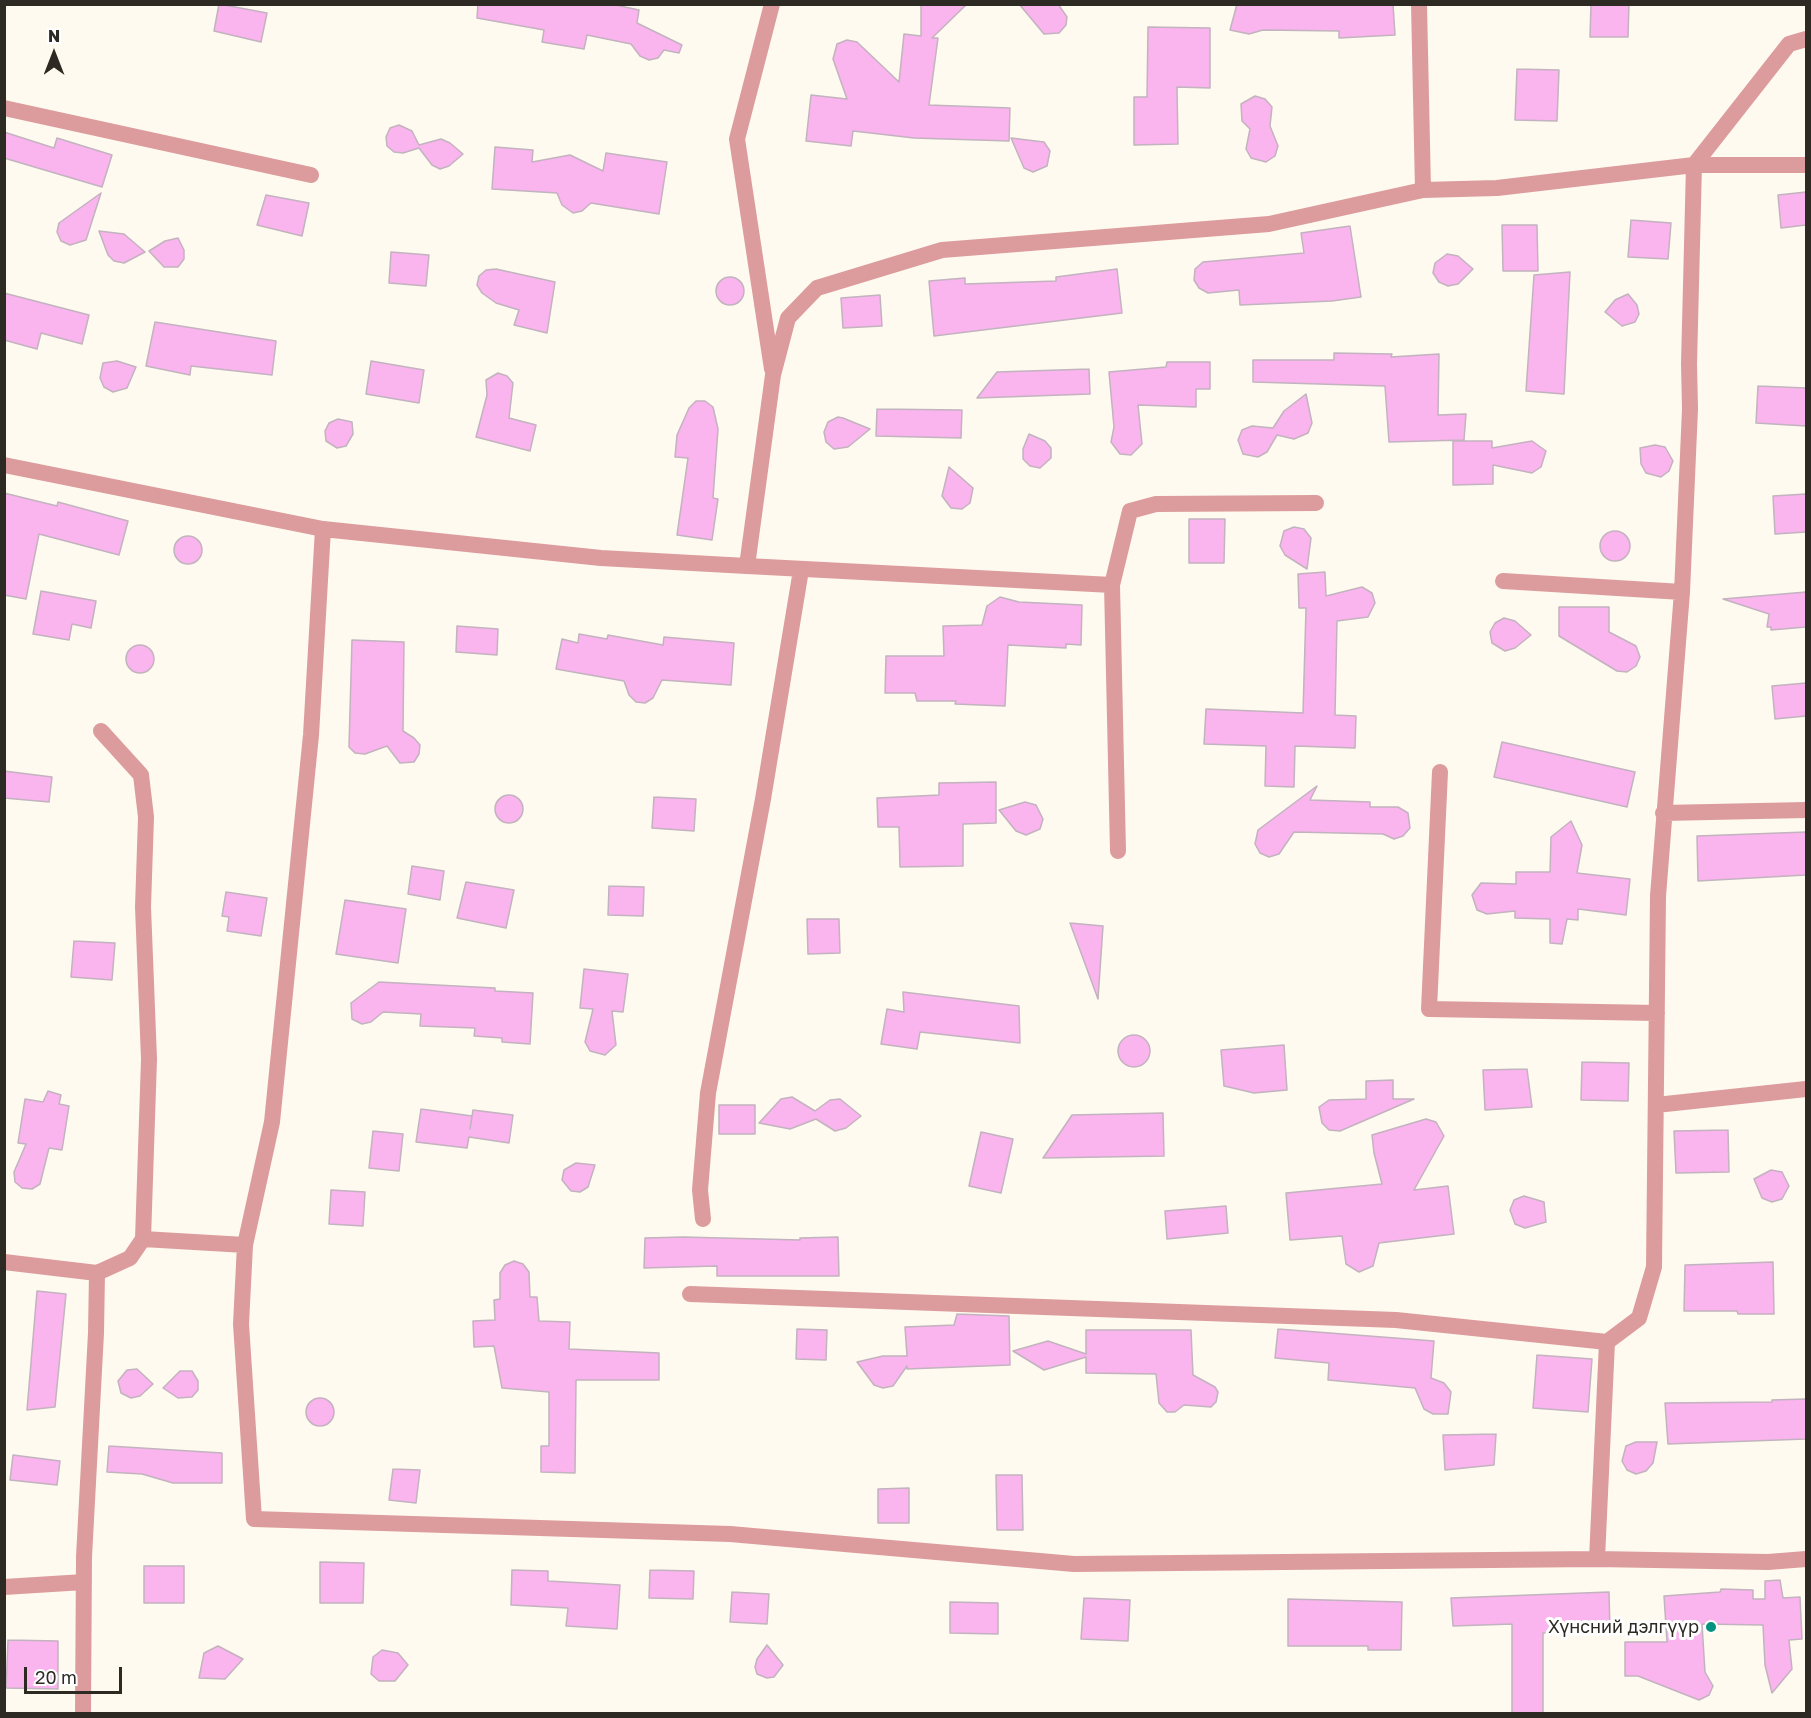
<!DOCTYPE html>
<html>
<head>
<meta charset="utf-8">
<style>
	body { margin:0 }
	#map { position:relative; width:1811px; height:1718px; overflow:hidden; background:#fffaef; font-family:"Golos Text",sans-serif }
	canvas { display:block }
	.frame { position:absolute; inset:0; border:6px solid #2d2a23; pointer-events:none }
	.north { position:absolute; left:24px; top:24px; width:60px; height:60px; -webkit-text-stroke:4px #fff; paint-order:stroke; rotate:0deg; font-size:16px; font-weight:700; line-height:24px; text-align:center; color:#2d2a23 }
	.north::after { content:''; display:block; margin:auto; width:21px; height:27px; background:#2d2a23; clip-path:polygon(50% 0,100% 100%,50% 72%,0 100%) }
	.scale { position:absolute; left:24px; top:1667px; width:98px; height:27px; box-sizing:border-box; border:3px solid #2d2a23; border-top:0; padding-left:8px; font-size:18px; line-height:21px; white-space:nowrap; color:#2d2a23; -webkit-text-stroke:4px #fff; paint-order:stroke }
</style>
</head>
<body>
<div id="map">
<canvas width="1811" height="1718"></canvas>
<div class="frame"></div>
<div class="north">N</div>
<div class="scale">20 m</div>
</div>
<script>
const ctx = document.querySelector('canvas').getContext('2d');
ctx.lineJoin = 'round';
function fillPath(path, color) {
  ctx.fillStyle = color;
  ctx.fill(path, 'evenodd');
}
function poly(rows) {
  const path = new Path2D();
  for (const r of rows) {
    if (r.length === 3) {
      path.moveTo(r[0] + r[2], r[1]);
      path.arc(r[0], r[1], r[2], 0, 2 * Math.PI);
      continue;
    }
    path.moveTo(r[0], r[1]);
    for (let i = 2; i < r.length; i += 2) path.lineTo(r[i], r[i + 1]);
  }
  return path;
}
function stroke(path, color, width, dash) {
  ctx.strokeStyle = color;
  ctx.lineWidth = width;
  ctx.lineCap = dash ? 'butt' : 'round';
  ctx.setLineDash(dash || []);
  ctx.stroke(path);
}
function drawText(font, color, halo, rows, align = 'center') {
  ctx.font = font + ' "Golos Text",sans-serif';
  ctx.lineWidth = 6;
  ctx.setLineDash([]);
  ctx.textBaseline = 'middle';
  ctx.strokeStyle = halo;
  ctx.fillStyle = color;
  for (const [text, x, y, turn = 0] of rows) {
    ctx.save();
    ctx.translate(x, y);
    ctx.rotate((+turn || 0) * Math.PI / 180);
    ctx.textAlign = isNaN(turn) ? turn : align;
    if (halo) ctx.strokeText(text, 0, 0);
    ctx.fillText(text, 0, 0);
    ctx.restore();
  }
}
const building = poly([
	[219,4,267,13,261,42,214,31,219,4],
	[478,4,611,4,639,10,637,23,682,45,679,53,664,50,658,58,649,60,640,56,631,44,587,35,584,49,542,42,544,30,477,18,478,4],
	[921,4,967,4,932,38,938,38,929,105,1010,108,1009,141,914,138,853,131,851,146,806,141,811,95,847,99,833,59,837,44,847,40,857,42,899,82,904,34,921,36,921,4],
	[1019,4,1058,4,1067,17,1066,25,1059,33,1044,34,1019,4],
	[1237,4,1393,4,1395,35,1339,38,1339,31,1263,30,1249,34,1230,30,1237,4],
	[1591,4,1629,4,1628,37,1590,37,1591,4],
	[1148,27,1210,28,1210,88,1177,87,1178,144,1134,145,1134,97,1147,97,1148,27],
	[1517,69,1559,70,1557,121,1515,120,1517,69],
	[1255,96,1265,99,1272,107,1270,126,1278,146,1275,156,1266,162,1251,158,1246,149,1250,129,1242,121,1241,104,1255,96],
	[399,125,412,131,419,145,441,139,450,143,463,154,449,166,440,169,432,165,419,148,403,153,394,152,387,146,386,137,390,128,399,125],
	[4,132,54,148,57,138,112,155,102,187,4,158,4,132],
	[1011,138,1044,142,1050,151,1047,166,1033,172,1024,168,1011,138],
	[495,147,533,150,532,162,570,155,603,171,606,153,667,162,659,214,591,203,582,211,573,213,562,205,557,193,492,189,495,147],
	[1806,192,1806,225,1781,228,1778,195,1806,192],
	[101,193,86,240,70,245,61,241,57,232,59,223,101,193],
	[266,195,309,203,302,236,257,225,266,195],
	[1631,220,1671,223,1668,259,1628,257,1631,220],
	[1502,225,1537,225,1538,271,1503,271,1502,225],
	[1350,226,1361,297,1332,301,1240,305,1239,290,1208,293,1199,288,1194,280,1195,269,1203,262,1304,253,1301,233,1350,226],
	[99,231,124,234,145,252,124,263,114,261,108,255,99,231],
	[178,238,184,250,184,259,178,267,164,267,149,251,165,241,178,238],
	[391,252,429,255,426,286,389,283,391,252],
	[1447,254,1458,256,1473,269,1458,284,1448,286,1439,282,1433,273,1435,263,1447,254],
	[496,269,555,282,547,333,514,325,519,310,496,303,482,293,477,285,479,276,486,270,496,269],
	[1117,269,1122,313,934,336,929,281,965,278,965,284,1056,281,1056,277,1117,269],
	[1570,272,1564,394,1526,391,1534,275,1570,272],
	[730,291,14],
	[4,293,89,315,82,344,41,333,37,349,4,340,4,293],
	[1628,294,1637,305,1639,314,1635,322,1622,326,1605,312,1615,300,1628,294],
	[880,295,882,326,843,328,841,298,880,295],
	[155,322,276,341,272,375,191,366,190,375,146,366,155,322],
	[1334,353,1392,354,1391,357,1439,354,1438,415,1466,414,1464,440,1389,442,1385,386,1253,382,1253,360,1334,360,1334,353],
	[117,361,136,367,127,388,113,392,104,387,100,378,103,363,117,361],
	[371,361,424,370,419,403,366,394,371,361],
	[1167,362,1210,362,1210,389,1196,389,1196,407,1138,405,1142,444,1131,455,1120,454,1111,442,1114,427,1109,372,1166,367,1167,362],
	[1089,369,1090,394,977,398,997,372,1089,369],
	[498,373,507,376,513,383,509,418,536,425,530,451,476,437,487,395,486,380,498,373],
	[1758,386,1806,388,1806,426,1756,423,1758,386],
	[1306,394,1312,423,1308,433,1294,439,1277,435,1267,452,1258,457,1243,454,1238,440,1242,430,1252,426,1273,428,1284,411,1306,394],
	[696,401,705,401,713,407,718,429,713,498,718,499,712,540,677,535,688,458,675,457,677,435,689,408,696,401],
	[877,409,962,410,961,438,876,436,877,409],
	[838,417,843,418,870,429,848,447,834,449,826,442,824,432,828,422,838,417],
	[338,419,352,422,353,434,346,446,337,448,326,441,325,431,329,423,338,419],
	[1029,434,1045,441,1051,448,1051,458,1040,468,1030,466,1023,459,1023,449,1029,434],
	[1453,441,1492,441,1492,448,1532,441,1546,451,1541,467,1532,473,1493,465,1493,484,1453,485,1453,441],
	[1655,445,1665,447,1673,461,1669,471,1661,477,1646,473,1641,464,1640,448,1655,445],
	[949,467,973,488,970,503,962,509,951,508,942,496,949,467],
	[4,493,57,506,58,502,128,521,119,555,39,534,26,599,4,595,4,493],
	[1806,494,1806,532,1775,534,1773,496,1806,494],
	[1189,519,1225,519,1224,563,1189,563,1189,519],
	[1294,527,1304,529,1311,538,1307,569,1285,555,1280,546,1284,531,1294,527],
	[1615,546,15],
	[188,550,14],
	[1325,572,1326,596,1362,587,1372,593,1375,603,1368,617,1337,621,1335,715,1356,716,1355,748,1295,746,1294,787,1265,786,1266,746,1204,744,1206,709,1303,713,1306,608,1299,608,1298,574,1325,572],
	[41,591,96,601,91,628,72,624,69,640,33,634,41,591],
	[1806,592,1806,627,1771,630,1771,627,1767,627,1769,614,1723,599,1806,592],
	[1000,597,1019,602,1082,605,1081,645,1066,644,1066,648,1008,645,1005,706,955,704,956,701,917,701,915,693,885,693,886,656,944,656,943,626,982,625,987,606,1000,597],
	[1559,607,1609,607,1609,632,1636,646,1640,657,1636,666,1627,672,1617,671,1559,636,1559,607],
	[1504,618,1515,621,1531,635,1515,648,1505,651,1492,643,1490,632,1495,623,1504,618],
	[457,626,498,629,497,655,456,652,457,626],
	[579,634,607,639,608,635,663,645,664,637,734,643,731,685,662,680,653,698,645,703,636,702,629,695,624,681,556,669,562,639,578,643,579,634],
	[352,640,404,642,403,731,414,738,420,745,419,754,414,762,400,763,387,746,365,754,355,753,349,747,352,640],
	[140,659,14],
	[1806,683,1806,716,1775,719,1772,686,1806,683],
	[1502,742,1635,772,1627,807,1494,777,1502,742],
	[4,771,52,777,49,802,4,798,4,771],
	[996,782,996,823,963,824,963,866,900,867,899,827,878,827,877,798,939,795,939,783,996,782],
	[1317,786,1310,800,1370,802,1370,807,1398,807,1408,813,1410,828,1403,836,1394,839,1383,834,1294,832,1279,854,1269,857,1260,853,1255,844,1258,830,1317,786],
	[509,809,14],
	[654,797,696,799,694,831,652,828,654,797],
	[1025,802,1036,805,1043,819,1040,829,1026,835,1016,831,999,810,1025,802],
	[1571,821,1582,845,1577,873,1630,879,1626,915,1578,909,1578,920,1567,919,1562,944,1550,943,1550,919,1515,918,1515,911,1487,914,1477,910,1472,895,1481,883,1516,884,1516,872,1550,872,1551,837,1571,821],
	[1806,832,1806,875,1698,881,1697,836,1806,832],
	[412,866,444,871,440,900,408,894,412,866],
	[466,882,514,890,506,928,457,918,466,882],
	[609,886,644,887,643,916,608,915,609,886],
	[226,892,267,898,261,936,227,931,229,917,222,916,226,892],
	[345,900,406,909,398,963,336,954,345,900],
	[807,919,839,919,840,953,808,954,807,919],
	[1070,923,1103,926,1098,999,1070,923],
	[74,941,115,943,112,980,71,977,74,941],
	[584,969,628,974,623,1012,612,1011,616,1045,605,1055,590,1051,585,1042,593,1009,580,1008,584,969],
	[379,982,495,988,495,991,533,993,530,1044,502,1042,502,1038,474,1036,475,1028,420,1026,421,1014,383,1012,371,1022,362,1024,352,1019,351,1003,379,982],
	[903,992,1019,1006,1020,1043,920,1032,917,1049,881,1044,887,1009,904,1012,903,992],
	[1134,1051,16],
	[1284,1045,1287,1090,1254,1093,1224,1086,1221,1050,1284,1045],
	[1582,1062,1629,1063,1628,1101,1581,1100,1582,1062],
	[1527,1069,1532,1107,1485,1110,1483,1070,1527,1069],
	[1393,1080,1393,1099,1414,1099,1340,1131,1329,1130,1322,1123,1319,1107,1329,1100,1366,1099,1366,1081,1393,1080],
	[48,1091,61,1095,59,1104,69,1106,62,1150,49,1148,40,1184,32,1189,22,1188,15,1182,14,1172,26,1144,18,1143,25,1099,43,1102,48,1091],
	[792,1097,815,1111,830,1100,840,1099,861,1116,846,1128,835,1131,816,1119,790,1129,759,1123,781,1099,792,1097],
	[719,1105,755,1105,755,1134,719,1134,719,1105],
	[421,1109,472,1116,470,1129,473,1110,513,1115,509,1143,469,1137,467,1148,416,1142,421,1109],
	[1163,1113,1164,1156,1043,1158,1072,1115,1163,1113],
	[1426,1119,1436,1122,1444,1136,1414,1190,1448,1186,1454,1234,1379,1243,1373,1266,1359,1272,1346,1264,1342,1236,1290,1240,1286,1193,1382,1184,1374,1153,1372,1135,1426,1119],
	[1728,1130,1729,1172,1676,1173,1674,1131,1728,1130],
	[373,1131,403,1134,399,1171,369,1168,373,1131],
	[981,1132,1013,1139,1001,1193,969,1186,981,1132],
	[576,1163,595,1165,588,1187,580,1192,571,1191,562,1180,564,1170,576,1163],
	[1771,1170,1782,1172,1789,1186,1782,1199,1772,1202,1762,1198,1754,1179,1771,1170],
	[331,1190,365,1192,363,1226,329,1224,331,1190],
	[1524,1196,1544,1202,1546,1222,1525,1228,1515,1224,1510,1210,1514,1200,1524,1196],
	[1226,1206,1228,1233,1167,1239,1165,1211,1226,1206],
	[683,1237,800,1240,800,1238,838,1237,839,1276,717,1276,717,1266,644,1268,645,1238,683,1237],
	[514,1261,523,1264,529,1272,530,1297,537,1297,539,1321,570,1322,569,1349,659,1353,659,1380,576,1380,575,1473,541,1472,541,1446,549,1446,549,1392,502,1388,494,1346,474,1347,473,1321,495,1320,494,1300,500,1299,500,1273,505,1265,514,1261],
	[1773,1262,1774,1314,1738,1314,1737,1311,1684,1311,1685,1265,1773,1262],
	[37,1291,66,1294,55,1407,27,1410,37,1291],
	[957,1314,1009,1316,1010,1365,907,1369,907,1366,893,1386,883,1388,874,1385,857,1362,883,1356,907,1356,905,1327,954,1325,957,1314],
	[797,1329,827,1330,826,1360,796,1359,797,1329],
	[1278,1329,1434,1341,1431,1378,1444,1383,1451,1392,1448,1414,1433,1414,1424,1409,1415,1388,1328,1380,1329,1363,1275,1358,1278,1329],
	[1086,1330,1191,1330,1193,1375,1215,1387,1218,1392,1216,1402,1211,1407,1184,1405,1175,1412,1167,1412,1159,1403,1156,1374,1086,1373,1086,1357,1044,1370,1013,1351,1048,1341,1086,1354,1086,1330],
	[1537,1355,1592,1359,1588,1412,1533,1408,1537,1355],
	[137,1369,153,1384,140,1396,131,1398,121,1393,118,1381,127,1370,137,1369],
	[180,1371,192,1371,198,1381,198,1390,192,1397,178,1398,163,1388,180,1371],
	[320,1412,14],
	[1806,1399,1806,1439,1668,1444,1665,1403,1772,1402,1772,1400,1806,1399],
	[1496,1434,1494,1465,1445,1470,1443,1435,1496,1434],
	[1657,1442,1653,1463,1646,1471,1636,1474,1627,1470,1622,1461,1626,1446,1636,1442,1657,1442],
	[109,1446,222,1453,222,1483,173,1483,142,1474,107,1472,109,1446],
	[13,1455,60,1461,57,1485,10,1480,13,1455],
	[393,1469,420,1470,416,1503,389,1500,393,1469],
	[996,1475,1022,1475,1023,1530,997,1530,996,1475],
	[909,1488,909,1523,878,1523,878,1489,909,1488],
	[320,1562,364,1563,363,1603,320,1603,320,1562],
	[144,1566,184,1566,184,1603,144,1603,144,1566],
	[512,1570,548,1571,548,1581,620,1585,617,1629,566,1626,568,1608,511,1605,512,1570],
	[650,1570,694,1571,693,1599,649,1598,650,1570],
	[1780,1580,1783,1598,1800,1597,1802,1639,1789,1640,1792,1669,1772,1693,1765,1665,1763,1625,1702,1624,1705,1672,1713,1686,1709,1695,1699,1700,1638,1676,1625,1676,1625,1642,1667,1642,1664,1596,1720,1592,1721,1589,1753,1590,1753,1599,1765,1599,1765,1581,1780,1580],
	[732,1592,769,1594,767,1624,730,1622,732,1592],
	[1609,1592,1610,1631,1543,1633,1543,1713,1512,1713,1512,1624,1453,1626,1451,1598,1609,1592],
	[1084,1598,1130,1600,1128,1641,1081,1639,1084,1598],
	[1288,1599,1402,1602,1401,1650,1368,1650,1368,1646,1288,1646,1288,1599],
	[950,1602,998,1603,998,1634,950,1633,950,1602],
	[8,1640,58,1641,58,1689,6,1688,8,1640],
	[767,1645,783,1665,774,1677,767,1678,757,1674,755,1667,757,1659,767,1645],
	[218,1646,243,1659,225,1679,199,1678,204,1653,218,1646],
	[382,1650,398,1653,408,1665,395,1681,379,1681,371,1674,373,1657,382,1650]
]);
fillPath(building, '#fab4ee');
stroke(building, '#c2b3bf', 1.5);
stroke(poly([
	[1419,4,1423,190],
	[4,108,311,175],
	[772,369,737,139,772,4],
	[4,465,323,529,601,558,747,566,773,375,788,318,817,288,942,250,1269,224,1423,190,1497,188,1694,165,1806,165],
	[323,529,311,735,272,1122,245,1245,241,1324,254,1519,730,1534,1074,1564,1597,1559,1768,1562,1806,1559],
	[747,566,1112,585,1130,511,1156,504,1316,503],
	[1503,581,1682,592],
	[1112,585,1118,851],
	[101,731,141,775,146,817,143,907,149,1059,143,1239],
	[1440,772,1429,1009,1657,1013],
	[1663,813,1806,810],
	[1656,1105,1806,1089],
	[703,1219,700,1190,708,1093,763,799,801,570],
	[4,1262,97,1273,96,1333,84,1557,83,1714],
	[97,1273,130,1258,143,1239,245,1245],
	[690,1294,1396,1320,1607,1342],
	[1597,1559,1607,1342,1639,1318,1654,1267,1658,896,1682,592,1690,409,1689,364,1694,165,1789,44,1806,39],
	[4,1587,84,1582]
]), '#dc9c9d', 16);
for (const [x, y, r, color] of [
	[1711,1627,6,"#039380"]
]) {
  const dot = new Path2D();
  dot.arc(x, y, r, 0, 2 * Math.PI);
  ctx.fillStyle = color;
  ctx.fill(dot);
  stroke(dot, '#fff', 2);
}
drawText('18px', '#2d2a23', '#fff', [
	["Хүнсний дэлгүүр",1699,1627]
], 'right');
</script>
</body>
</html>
